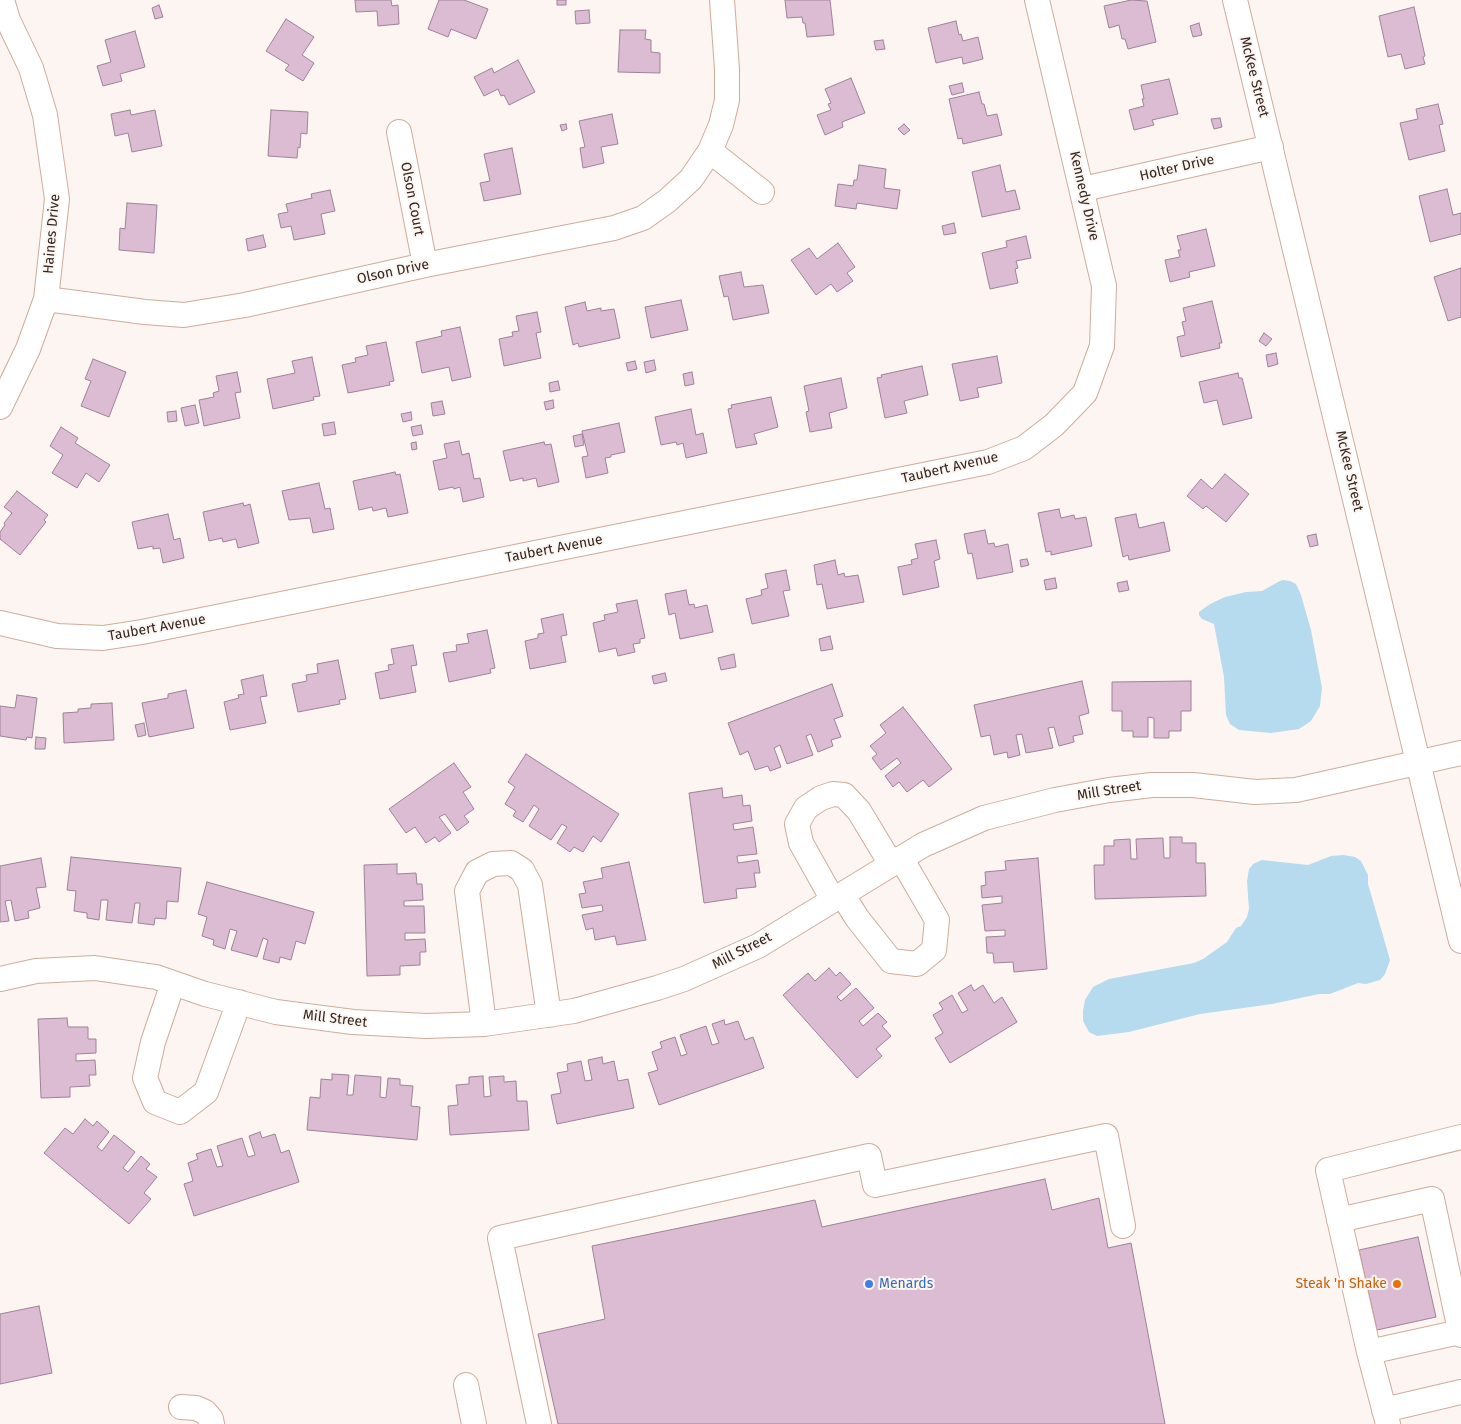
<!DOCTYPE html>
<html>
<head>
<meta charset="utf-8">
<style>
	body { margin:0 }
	canvas { display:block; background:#fcf5f1 }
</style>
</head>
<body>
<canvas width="1461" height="1424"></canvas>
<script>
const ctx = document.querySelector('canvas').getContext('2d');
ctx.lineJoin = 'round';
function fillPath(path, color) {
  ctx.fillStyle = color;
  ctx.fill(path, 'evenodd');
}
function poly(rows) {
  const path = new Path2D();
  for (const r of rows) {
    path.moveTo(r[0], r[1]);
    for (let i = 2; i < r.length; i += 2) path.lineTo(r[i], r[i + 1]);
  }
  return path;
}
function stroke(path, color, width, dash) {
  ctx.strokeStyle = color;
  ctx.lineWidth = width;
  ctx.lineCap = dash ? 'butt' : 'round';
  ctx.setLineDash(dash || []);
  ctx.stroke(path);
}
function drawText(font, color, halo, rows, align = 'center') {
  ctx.font = font + ' "Fira Sans",sans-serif';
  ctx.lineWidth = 4;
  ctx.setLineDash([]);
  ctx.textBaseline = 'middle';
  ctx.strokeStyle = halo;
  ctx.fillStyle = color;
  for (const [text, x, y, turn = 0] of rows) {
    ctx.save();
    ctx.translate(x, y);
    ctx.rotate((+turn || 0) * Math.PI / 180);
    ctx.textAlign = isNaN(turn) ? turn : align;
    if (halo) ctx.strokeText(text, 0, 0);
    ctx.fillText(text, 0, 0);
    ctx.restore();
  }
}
fillPath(poly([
	[1283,580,1290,581,1296,584,1301,595,1311,630,1322,688,1320,706,1311,721,1299,729,1271,733,1239,730,1230,724,1226,715,1224,677,1214,624,1202,619,1199,615,1199,612,1210,604,1225,597,1246,592,1262,591,1278,582],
	[1344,855,1355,857,1361,861,1368,875,1368,884,1390,960,1385,974,1380,980,1366,984,1358,983,1330,994,1319,994,1272,1004,1200,1014,1129,1032,1097,1036,1089,1032,1083,1021,1083,1011,1085,1000,1093,987,1109,979,1194,963,1203,959,1227,942,1236,928,1241,926,1247,917,1249,909,1247,881,1249,869,1253,864,1262,860,1308,865,1331,856]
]), '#b6dbee');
const building = poly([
	[355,0,391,0,392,6,398,5,399,24,378,26,377,11,356,12,355,0],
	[439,0,464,0,488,9,476,39,451,29,448,37,428,29,439,0],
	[557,0,566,0,566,5,557,5,557,0],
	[785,0,830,0,834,35,807,37,805,23,803,23,802,17,787,18,785,0],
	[1131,0,1147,1,1156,42,1128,49,1125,39,1122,39,1119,25,1109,28,1104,6,1131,0],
	[159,5,163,17,155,19,152,8,159,5],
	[1414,7,1425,56,1423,57,1425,64,1405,69,1401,54,1388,57,1379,16,1414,7],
	[589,10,590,23,576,24,575,11,589,10],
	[286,19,314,37,302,55,314,63,303,81,285,70,289,65,266,51,286,19],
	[956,21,959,35,961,34,963,41,978,37,983,59,963,64,962,57,936,63,928,28,956,21],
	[1199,23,1202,35,1193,37,1190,26,1199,23],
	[620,30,646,30,645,39,651,40,651,52,660,53,660,73,618,72,620,30],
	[135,31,145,67,120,74,122,81,103,86,97,66,111,62,105,40,135,31],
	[883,40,885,49,876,50,874,41,883,40],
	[518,60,535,92,509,105,504,95,501,96,498,89,484,96,474,77,492,68,494,73,518,60],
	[851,78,865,113,842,122,843,127,825,135,817,115,831,110,828,104,831,103,825,89,851,78],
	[1169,79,1178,114,1152,120,1154,125,1134,130,1129,110,1144,106,1142,99,1144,99,1141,85,1169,79],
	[962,83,964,92,952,95,949,86,962,83],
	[979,92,982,104,984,104,987,116,997,114,1002,135,963,144,962,138,958,139,949,99,979,92],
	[1438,104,1443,124,1439,125,1445,151,1409,160,1400,123,1418,119,1416,109,1438,104],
	[130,110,131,115,155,110,162,146,132,152,128,133,115,136,111,114,130,110],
	[271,110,308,112,307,134,301,133,300,148,298,147,297,158,268,156,271,110],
	[612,114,618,144,601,147,604,163,583,168,580,148,585,147,579,121,612,114],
	[1220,118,1222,127,1214,129,1211,119,1220,118],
	[566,124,567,129,562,131,560,125,566,124],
	[904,124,910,130,904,135,898,129,904,124],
	[512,148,521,194,484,201,480,183,490,181,484,154,512,148],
	[859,165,886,169,884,188,900,190,897,209,857,203,856,209,835,206,838,184,853,186,854,180,857,180,859,165],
	[1000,165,1006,192,1015,190,1020,209,982,217,972,172,1000,165],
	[1447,189,1453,215,1461,213,1461,234,1430,242,1419,196,1447,189],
	[330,190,335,211,321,214,325,234,294,240,291,226,281,228,278,214,288,212,286,204,312,198,311,194,330,190],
	[127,203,157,205,154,253,119,250,120,228,125,229,127,203],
	[954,223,956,233,944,235,942,226,954,223],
	[1206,229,1215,266,1189,272,1190,277,1170,282,1165,260,1180,257,1178,250,1181,250,1177,236,1206,229],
	[263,235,266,247,248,251,246,239,263,235],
	[1026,236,1031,258,1016,261,1018,268,1015,269,1018,283,990,289,982,253,1007,247,1006,241,1026,236],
	[838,243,855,267,847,273,853,281,837,292,831,284,816,295,791,260,809,248,817,259,838,243],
	[1461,268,1461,317,1448,321,1434,277,1461,268],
	[741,272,744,287,763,285,769,313,733,320,728,296,724,297,719,276,741,272],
	[681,300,688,330,651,338,645,307,681,300],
	[1212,301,1222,343,1219,343,1220,348,1181,357,1177,337,1185,335,1182,322,1186,321,1183,308,1212,301],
	[585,302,587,311,601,308,601,311,614,309,620,338,579,347,578,343,573,345,565,307,585,302],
	[537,312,541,332,536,333,541,358,504,366,499,339,513,336,512,332,519,331,516,316,537,312],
	[460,327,471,377,452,381,449,367,422,373,416,342,442,336,441,331,460,327],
	[1264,333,1272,339,1266,346,1259,341,1264,333],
	[386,342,394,381,389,382,390,385,348,393,342,365,356,362,355,358,368,355,366,346,386,342],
	[1276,353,1278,364,1268,367,1266,355,1276,353],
	[997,356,1002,383,977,388,979,397,960,401,952,364,997,356],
	[312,357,320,396,313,397,314,400,273,409,267,379,295,373,292,361,312,357],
	[93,359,126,372,109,417,81,406,91,381,85,379,93,359],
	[654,360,656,370,646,373,644,362,654,360],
	[635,361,637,369,628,371,626,363,635,361],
	[922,366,928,395,904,401,907,413,885,418,877,378,882,377,881,375,922,366],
	[237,372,241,392,235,393,240,418,204,426,199,400,214,397,213,393,219,391,216,376,237,372],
	[692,372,694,384,685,386,683,374,692,372],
	[1238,373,1239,378,1242,378,1252,418,1223,425,1217,400,1204,403,1199,382,1238,373],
	[841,378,847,408,829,413,832,428,810,432,806,412,809,411,804,386,841,378],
	[558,381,560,390,550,392,549,383,558,381],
	[771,397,778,427,754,434,757,444,736,448,728,409,732,408,731,405,771,397],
	[553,400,554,408,546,410,544,402,553,400],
	[442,401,445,414,433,416,431,403,442,401],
	[195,405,199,423,185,426,181,408,195,405],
	[691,409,696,435,703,433,707,453,686,458,683,443,677,445,676,442,661,445,655,417,691,409],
	[176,411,177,421,168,422,167,412,176,411],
	[411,412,412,420,403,422,401,414,411,412],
	[334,422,336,434,324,436,322,424,334,422],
	[619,423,625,452,611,455,611,457,605,458,608,473,586,478,582,457,588,456,582,431,619,423],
	[421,425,423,434,413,436,411,427,421,425],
	[61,427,78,438,75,443,110,465,99,482,86,473,77,488,52,473,63,455,50,446,61,427],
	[582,434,584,445,575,447,573,436,582,434],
	[459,441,462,455,469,453,474,479,480,478,484,497,463,502,460,487,454,489,453,487,439,490,433,461,447,458,444,444,459,441],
	[416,442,417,449,412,450,411,443,416,442],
	[544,442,545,445,551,444,559,482,538,487,536,478,523,481,523,478,510,481,503,451,544,442],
	[395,472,396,475,400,474,408,513,388,517,386,508,373,511,372,507,359,510,353,481,395,472],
	[1225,474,1249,494,1226,522,1206,506,1203,509,1187,496,1201,479,1212,489,1225,474],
	[319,483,325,509,330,508,334,529,313,533,310,518,289,520,282,491,319,483],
	[17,491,48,515,44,520,46,522,20,555,0,539,0,532,5,525,4,523,12,513,4,507,17,491],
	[243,503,244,506,250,504,259,543,238,548,236,539,223,542,222,538,209,541,203,512,243,503],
	[1059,509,1061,518,1074,515,1075,519,1086,517,1092,546,1051,555,1051,551,1046,552,1038,513,1059,509],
	[168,514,174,540,180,538,184,558,163,563,160,548,153,549,153,546,138,549,132,522,168,514],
	[1136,514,1139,528,1164,522,1170,551,1129,560,1128,555,1123,557,1115,518,1136,514],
	[985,530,988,544,994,543,995,547,1008,544,1013,572,977,579,972,553,968,554,964,534,985,530],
	[1316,534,1318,545,1310,547,1307,536,1316,534],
	[936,540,940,559,934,561,939,587,903,595,898,567,912,564,911,560,918,558,915,544,936,540],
	[1027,559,1029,565,1021,567,1020,560,1027,559],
	[835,560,838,575,844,573,845,577,858,575,864,602,827,609,822,584,817,585,814,565,835,560],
	[786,570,790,590,783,591,789,616,752,624,746,599,762,595,761,590,768,588,765,574,786,570],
	[1055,578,1057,588,1046,590,1044,580,1055,578],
	[1127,581,1129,590,1119,592,1117,583,1127,581],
	[686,590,689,605,694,604,695,608,707,605,713,632,680,639,675,613,669,615,665,594,686,590],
	[637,600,645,638,640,639,640,643,633,644,635,652,618,656,616,648,599,652,593,623,605,620,604,615,618,612,616,604,637,600],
	[563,614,567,635,561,636,566,662,530,669,525,641,538,638,538,634,544,633,541,619,563,614],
	[487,630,495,668,490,669,491,673,449,682,443,653,457,651,456,645,469,643,467,634,487,630],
	[830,636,833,649,821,651,819,639,830,636],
	[413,645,417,665,411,666,416,692,380,699,375,673,389,670,388,665,394,664,391,649,413,645],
	[734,654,736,667,721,670,718,658,734,654],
	[338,660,346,699,339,700,340,704,298,712,292,684,307,681,306,675,318,673,317,664,338,660],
	[665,673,667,681,654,684,652,676,665,673],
	[263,675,267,696,260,697,266,723,230,730,224,702,239,698,238,695,244,694,241,680,263,675],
	[1082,681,1089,713,1079,716,1083,734,1073,736,1074,742,1059,746,1054,727,1048,728,1053,748,1026,753,1022,734,1016,735,1020,755,1008,758,1007,752,994,755,990,735,981,737,974,705,1082,681],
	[1191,681,1191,711,1181,711,1181,731,1169,731,1169,738,1154,738,1154,718,1148,717,1148,737,1133,737,1133,731,1122,731,1122,711,1112,711,1112,682,1191,681],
	[832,684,843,716,834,719,841,737,831,740,833,746,818,752,811,734,806,736,813,755,787,764,780,745,774,748,781,767,770,771,768,766,755,770,748,751,740,755,728,723,832,684],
	[186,690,194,728,149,737,142,703,168,698,168,694,186,690],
	[17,695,37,698,32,738,27,737,26,740,0,736,0,706,15,708,17,695],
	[112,703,114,740,64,743,63,713,78,712,78,709,91,708,91,704,112,703],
	[903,707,952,769,929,787,923,780,907,792,899,782,893,787,885,776,901,763,897,758,881,770,872,758,877,754,870,746,886,733,880,725,903,707],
	[144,723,146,735,138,737,135,725,144,723],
	[36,737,46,738,45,749,35,749,36,737],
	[526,754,619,814,601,842,593,836,583,852,574,847,570,852,557,843,567,827,562,824,551,840,529,826,539,809,534,805,523,822,513,816,516,811,505,804,515,787,508,782,526,754],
	[454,763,471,787,463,792,474,809,464,816,469,822,457,831,445,814,439,817,451,833,439,842,435,837,426,843,415,827,406,833,389,809,454,763],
	[722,788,723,798,742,795,743,806,750,805,752,821,733,824,734,830,753,827,757,854,737,856,738,863,758,860,760,873,754,873,756,887,736,889,737,898,704,903,689,793,722,788],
	[1170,837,1182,837,1182,843,1196,843,1196,863,1205,863,1206,896,1095,899,1094,865,1104,865,1104,846,1114,846,1114,840,1130,839,1131,859,1137,859,1136,839,1163,838,1164,858,1170,858,1170,837],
	[71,857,181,868,178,902,167,901,166,919,155,918,154,925,138,923,140,903,135,903,132,923,106,920,108,900,101,900,99,920,87,918,87,913,74,911,76,891,67,890,71,857],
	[41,858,46,887,36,888,40,908,28,911,29,918,15,921,11,900,5,901,9,921,0,922,0,866,41,858],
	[1038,858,1047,969,1014,972,1013,962,994,963,993,953,987,953,986,937,1005,936,1005,930,985,931,982,905,1002,903,1002,896,982,898,981,886,986,885,985,872,1006,870,1005,861,1038,858],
	[629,862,646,940,617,945,615,936,595,940,593,928,586,930,582,915,603,911,602,905,582,908,579,894,586,893,583,882,603,878,601,868,629,862],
	[397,864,397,874,416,873,417,884,422,884,423,900,404,901,404,906,424,906,425,933,405,933,405,940,425,939,426,952,420,952,420,965,400,966,400,975,367,976,364,865,397,864],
	[207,882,314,912,305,944,296,941,291,960,280,957,279,963,263,959,268,940,263,938,257,957,231,950,237,931,230,929,225,949,213,945,214,940,202,936,207,917,198,914,207,882],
	[829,968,836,976,840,972,851,984,837,997,841,1001,856,988,874,1008,859,1021,863,1026,878,1013,887,1022,882,1026,891,1036,876,1049,882,1056,857,1078,783,995,808,973,815,981,829,968],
	[971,985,974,991,983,985,994,1003,1002,997,1017,1022,950,1063,935,1038,943,1033,933,1015,943,1009,939,1003,952,995,962,1013,968,1010,958,993,971,985],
	[67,1018,68,1027,88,1027,88,1039,96,1039,96,1053,76,1054,76,1061,95,1060,96,1075,89,1075,90,1086,70,1087,70,1097,41,1098,38,1019,67,1018],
	[724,1020,725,1025,738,1021,745,1040,753,1037,764,1068,659,1105,648,1073,658,1070,652,1052,662,1048,660,1042,675,1037,681,1056,687,1054,680,1035,706,1026,712,1045,719,1043,712,1024,724,1020],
	[602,1057,603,1064,614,1061,618,1081,628,1079,634,1108,557,1124,551,1095,561,1093,557,1073,568,1071,567,1064,581,1061,585,1081,592,1080,588,1060,602,1057],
	[332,1074,349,1075,347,1095,353,1095,355,1075,381,1077,380,1097,386,1098,388,1078,400,1079,400,1085,413,1086,411,1106,420,1107,417,1140,307,1130,310,1097,320,1098,321,1079,332,1080,332,1074],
	[483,1076,484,1097,491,1096,489,1077,504,1076,504,1082,516,1081,517,1101,527,1101,529,1130,450,1135,448,1106,458,1105,456,1085,469,1084,469,1077,483,1076],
	[85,1119,93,1126,97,1121,109,1132,97,1147,102,1151,114,1135,135,1152,123,1168,128,1172,141,1156,150,1164,146,1169,157,1177,144,1193,151,1199,129,1224,44,1153,65,1128,73,1134,85,1119],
	[260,1132,262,1138,275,1134,281,1153,289,1150,299,1182,194,1216,184,1184,193,1181,188,1163,198,1159,196,1154,211,1149,217,1167,223,1166,217,1146,242,1138,248,1157,255,1155,249,1136,260,1132],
	[1045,1179,1052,1210,1099,1198,1108,1248,1131,1243,1165,1424,558,1424,538,1334,605,1319,592,1246,815,1200,822,1227,1045,1179],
	[1418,1237,1436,1317,1377,1330,1359,1250,1418,1237],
	[39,1306,52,1373,0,1384,0,1314,39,1306]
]);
fillPath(building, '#dbbcd3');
stroke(building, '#9f8298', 1);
const minor = poly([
	[1235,0,1461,941],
	[399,132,425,265],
	[710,151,762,192],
	[1083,189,1271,147],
	[46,299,145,312,184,315,245,305,425,265,614,228,643,218,667,201,691,179,710,151,721,125,727,100,727,69,722,0],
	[0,407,28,349,46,299,57,199,45,115,31,68,8,20,2,0],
	[0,623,57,636,103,638,142,632,988,462,1024,448,1054,425,1085,393,1102,346,1104,286,1037,0],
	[842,894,857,918,891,961,917,964,934,950,937,920,901,858],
	[833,900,801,843,797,824,806,808,821,798,833,794,844,795,859,811,891,864],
	[0,979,36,971,95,968,156,977,205,994,276,1012,353,1022,426,1026,484,1024,574,1011,657,988,684,979,758,946,923,845,984,818,1055,800,1109,790,1152,785,1193,785,1255,792,1296,790,1461,753],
	[173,983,153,1042,145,1078,155,1102,180,1112,206,1092,239,1002],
	[484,1024,467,891,477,872,493,864,511,863,522,870,530,885,549,1015],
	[1339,1220,1432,1199,1461,1335],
	[1369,1352,1460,1332],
	[466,1385,474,1424],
	[181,1407,196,1408,205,1412,211,1419,212,1424],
	[1384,1410,1461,1392],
	[539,1424,500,1238,869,1156,875,1185,1106,1136,1123,1226],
	[1388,1424,1369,1352,1328,1170,1461,1137]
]);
stroke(minor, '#ceac9c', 26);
stroke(minor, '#fff', 24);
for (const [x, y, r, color] of [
	[869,1284,5,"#3f7fe0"],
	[1397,1284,5,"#e8710a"]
]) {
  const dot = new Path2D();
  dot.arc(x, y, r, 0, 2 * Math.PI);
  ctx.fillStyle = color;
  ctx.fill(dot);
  stroke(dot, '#fcf5f1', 2);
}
drawText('14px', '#32251f', '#fcf5f1', [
	["McKee Street",1254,77,76],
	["Holter Drive",1177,168,-13],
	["Kennedy Drive",1084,196,77],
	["Olson Court",412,199,79],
	["Haines Drive",52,234,-85],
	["Olson Drive",393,272,-12],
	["Taubert Avenue",950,468,-13],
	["McKee Street",1349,471,77],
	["Taubert Avenue",554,549,-11],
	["Taubert Avenue",157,628,-10],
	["Mill Street",1109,791,-9],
	["Mill Street",742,951,-27],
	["Mill Street",335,1019,7]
]);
drawText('14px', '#366cbe', '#fcf5f1', [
	["Menards",879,1284]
], 'left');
drawText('14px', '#c56008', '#fcf5f1', [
	["Steak 'n Shake",1387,1284]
], 'right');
</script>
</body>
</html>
